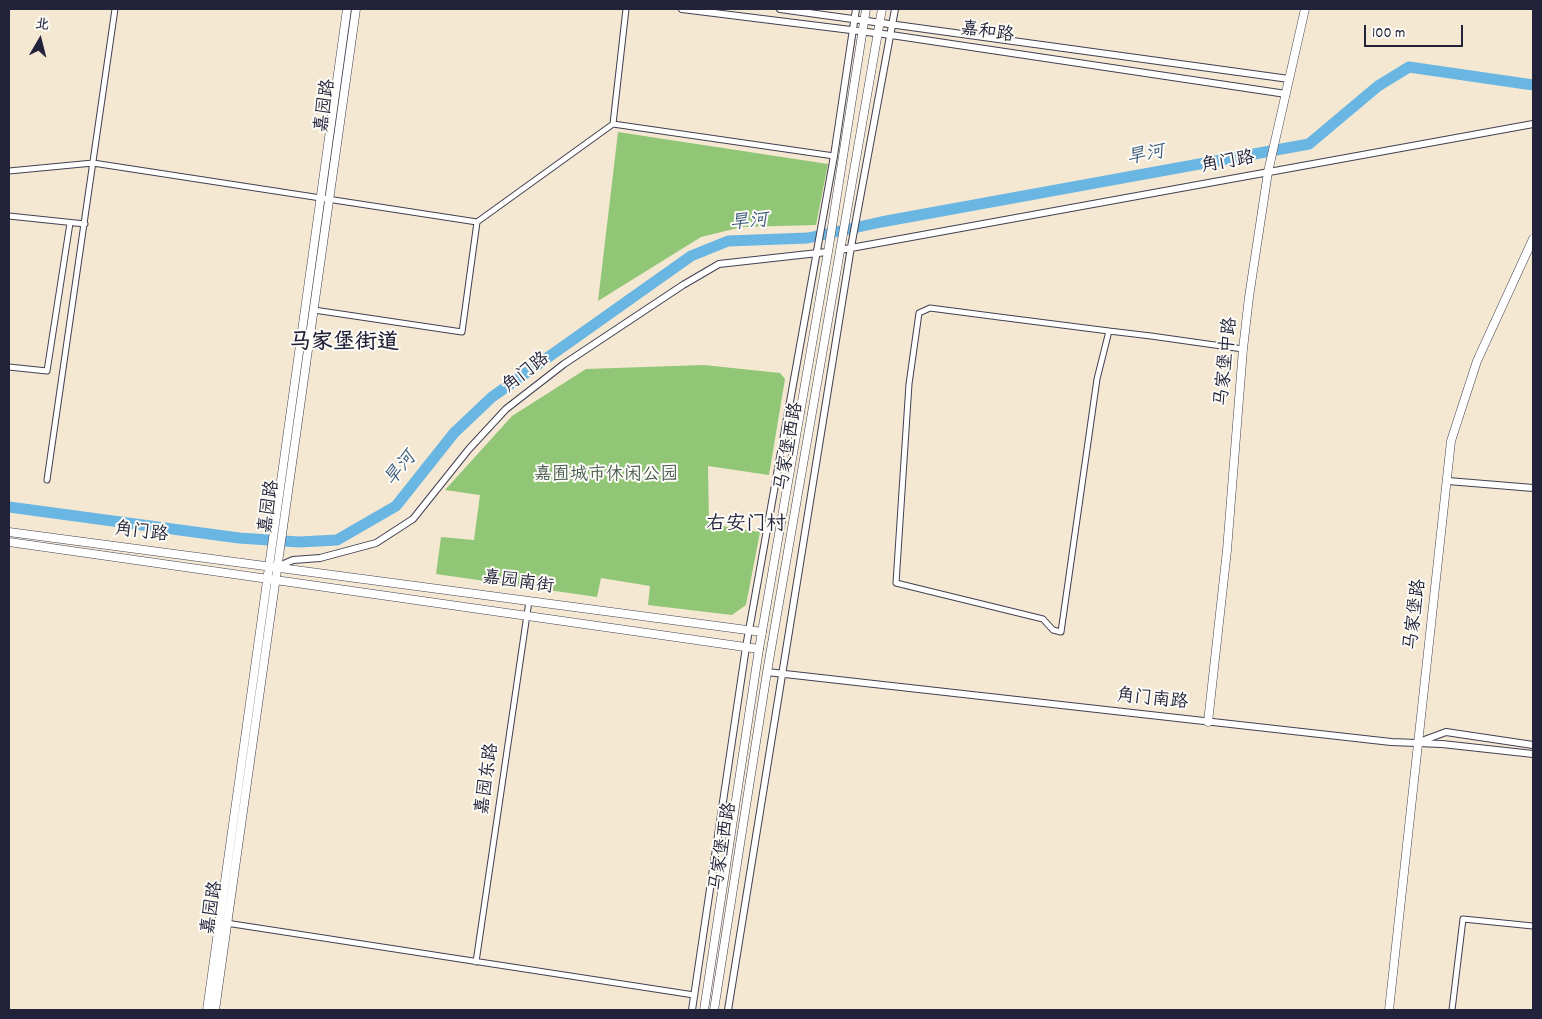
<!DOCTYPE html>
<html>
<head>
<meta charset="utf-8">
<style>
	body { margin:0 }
	#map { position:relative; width:1542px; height:1019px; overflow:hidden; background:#f5e8d2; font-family:Dekko,"LXGW WenKai TC",sans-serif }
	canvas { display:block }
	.frame { position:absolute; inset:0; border:10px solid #22223b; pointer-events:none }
	.north { position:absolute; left:15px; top:15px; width:50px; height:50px; -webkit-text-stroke:4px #fdfcf7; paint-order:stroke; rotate:8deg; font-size:14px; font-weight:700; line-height:20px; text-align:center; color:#22223b }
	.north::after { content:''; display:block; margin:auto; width:18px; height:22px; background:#22223b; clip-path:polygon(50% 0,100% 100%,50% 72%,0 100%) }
	.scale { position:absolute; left:1364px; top:25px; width:99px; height:22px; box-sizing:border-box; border:2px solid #22223b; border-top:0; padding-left:6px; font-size:15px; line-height:18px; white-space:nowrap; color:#22223b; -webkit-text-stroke:4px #fdfcf7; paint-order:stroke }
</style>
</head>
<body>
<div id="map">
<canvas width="1542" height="1019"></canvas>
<div class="frame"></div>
<div class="north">北</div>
<div class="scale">100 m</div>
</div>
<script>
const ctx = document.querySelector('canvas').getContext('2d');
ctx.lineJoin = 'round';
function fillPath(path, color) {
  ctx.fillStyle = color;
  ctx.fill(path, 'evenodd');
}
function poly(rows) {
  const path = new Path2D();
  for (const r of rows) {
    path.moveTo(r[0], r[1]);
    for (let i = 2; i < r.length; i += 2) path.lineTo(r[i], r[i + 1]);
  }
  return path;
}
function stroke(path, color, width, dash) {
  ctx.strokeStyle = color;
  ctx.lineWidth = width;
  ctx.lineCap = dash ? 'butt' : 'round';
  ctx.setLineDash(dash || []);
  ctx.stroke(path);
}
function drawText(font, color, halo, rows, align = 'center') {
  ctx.font = font + ' Dekko,"LXGW WenKai TC",sans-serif';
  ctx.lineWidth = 4;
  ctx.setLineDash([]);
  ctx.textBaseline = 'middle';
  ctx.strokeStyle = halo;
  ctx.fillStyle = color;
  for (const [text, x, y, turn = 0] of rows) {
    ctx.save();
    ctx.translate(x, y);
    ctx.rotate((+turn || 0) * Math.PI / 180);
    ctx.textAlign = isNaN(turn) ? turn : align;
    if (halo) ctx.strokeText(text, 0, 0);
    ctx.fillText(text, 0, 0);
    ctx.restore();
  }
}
fillPath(poly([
	[618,132,828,164,816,225,742,227,701,237,598,301],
	[704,365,780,373,785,379,769,475,708,466,709,524,760,532,746,605,732,615,648,605,650,586,601,578,597,597,436,574,441,537,474,540,480,495,445,490,512,416,586,369]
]), '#91c677');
stroke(poly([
	[9,507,239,538,299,542,337,540,396,506,454,433,492,397,691,256,728,241,808,238,881,222,1309,144,1378,86,1409,67,1533,85]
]), '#6ab6e3', 11);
const minor = poly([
	[613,124,626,9],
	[9,171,93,163,477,222,613,124,834,156],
	[9,216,85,224],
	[314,310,462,332,477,222],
	[1109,331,1097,379,1061,632,1053,630,1043,619,896,583,909,384,919,313,930,308,999,317,1109,331,1151,336,1243,349],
	[9,367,47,371,70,223],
	[47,480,115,9],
	[226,923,694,995],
	[476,962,529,601],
	[1452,1010,1463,919,1533,926]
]);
const tertiary = poly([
	[682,9,891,35,1286,94],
	[780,9,1289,79],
	[840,250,1533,124],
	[1448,481,1533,488],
	[277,567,293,560,320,558,376,543,413,519,469,449,506,409,564,364,683,285,719,264,827,252],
	[767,672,1391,742,1442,744,1533,754],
	[1419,742,1446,732,1533,745],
	[692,1010,746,647,834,156,856,9],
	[728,1010,851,247,895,9]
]);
const secondary = poly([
	[9,532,762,632],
	[9,542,759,649],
	[1208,722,1227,550,1243,349,1249,297,1268,172,1305,9],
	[207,1010,347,9],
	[215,1010,356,9],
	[1389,1010,1451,441,1477,361,1533,239]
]);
const primary = poly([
	[704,1010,759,649,829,246,866,9],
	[714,1010,767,672,882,9]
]);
stroke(minor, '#424052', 7);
stroke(tertiary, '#424052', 8);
stroke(secondary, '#424052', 9);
stroke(primary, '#424052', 9);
stroke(minor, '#fff', 5);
stroke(tertiary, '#fff', 6);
stroke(secondary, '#fff', 8);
stroke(primary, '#fff', 8);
drawText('18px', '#22223b', '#fdfcf7', [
	["嘉和路",987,34,8],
	["嘉园路",327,106,-82],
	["角门路",1228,164,-10],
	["马家堡中路",1228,362,-84],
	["角门路",527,374,-38],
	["马家堡西路",791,447,-80],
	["嘉园路",271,507,-82],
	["角门路",141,534,7],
	["嘉园南街",518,584,8],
	["马家堡路",1417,615,-83],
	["角门南路",1152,701,6],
	["嘉园东路",489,779,-82],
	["马家堡西路",725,847,-81],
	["嘉园路",214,908,-81]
]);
drawText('18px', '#495b50', '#fdfcf7', [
	["嘉囿城市休闲公园",606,477]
]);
drawText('italic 19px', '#3f5d7e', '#fdfcf7', [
	["旱河",1146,157,-11],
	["旱河",749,224,-5],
	["旱河",402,470,-51]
]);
drawText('20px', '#22223b', '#fdfcf7', [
	["右安门村",746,526]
]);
drawText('bold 22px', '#22223b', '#fdfcf7', [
	["马家堡街道",344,345]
]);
</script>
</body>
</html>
